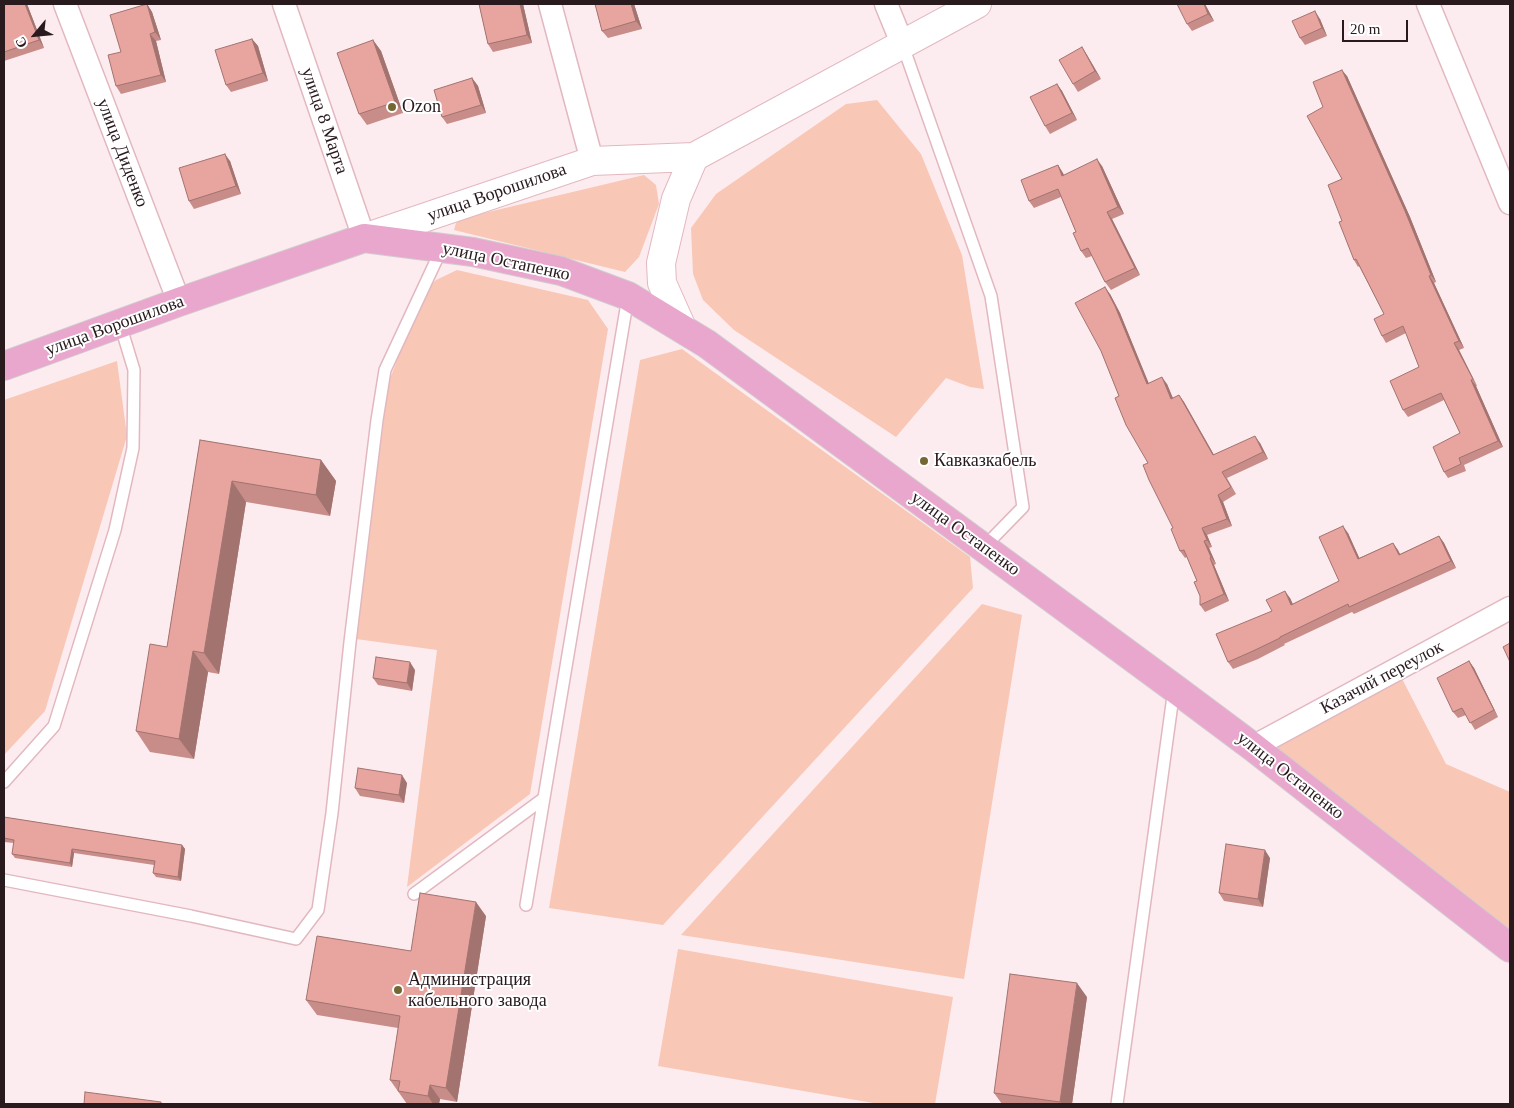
<!DOCTYPE html>
<html>
<head>
<meta charset="utf-8">
<style>
	body { margin:0 }
	#map { position:relative; width:1514px; height:1108px; overflow:hidden; background:#fdecef; font-family:"Times New Roman",serif }
	canvas { display:block }
	.frame { position:absolute; inset:0; border:5px solid #291a1e; pointer-events:none }
	.north { position:absolute; left:10px; top:10px; width:50px; height:50px; -webkit-text-stroke:4px #fff; paint-order:stroke; rotate:242deg; font-size:14px; font-weight:700; line-height:20px; text-align:center; color:#291a1e }
	.north::after { content:''; display:block; margin:auto; width:18px; height:22px; background:#291a1e; clip-path:polygon(50% 0,100% 100%,50% 72%,0 100%) }
	.scale { position:absolute; left:1342px; top:20px; width:66px; height:22px; box-sizing:border-box; border:2px solid #291a1e; border-top:0; padding-left:6px; font-size:15px; line-height:18px; white-space:nowrap; color:#291a1e; -webkit-text-stroke:4px #fff; paint-order:stroke }
</style>
</head>
<body>
<div id="map">
<canvas width="1514" height="1108"></canvas>
<div class="frame"></div>
<div class="north">С</div>
<div class="scale">20 m</div>
</div>
<script>
const ctx = document.querySelector('canvas').getContext('2d');
ctx.lineJoin = 'round';
function fillPath(path, color) {
  ctx.fillStyle = color;
  ctx.fill(path, 'evenodd');
}
function poly(rows) {
  const path = new Path2D();
  for (const r of rows) {
    path.moveTo(r[0], r[1]);
    for (let i = 2; i < r.length; i += 2) path.lineTo(r[i], r[i + 1]);
  }
  return path;
}
function stroke(path, color, width, dash) {
  ctx.strokeStyle = color;
  ctx.lineWidth = width;
  ctx.lineCap = dash ? 'butt' : 'round';
  ctx.setLineDash(dash || []);
  ctx.stroke(path);
}
function drawText(font, color, halo, rows, align = 'center') {
  ctx.font = font + ' "Times New Roman",serif';
  ctx.lineWidth = 4;
  ctx.setLineDash([]);
  ctx.textBaseline = 'middle';
  ctx.strokeStyle = halo;
  ctx.fillStyle = color;
  for (const [text, x, y, turn = 0] of rows) {
    ctx.save();
    ctx.translate(x, y);
    ctx.rotate((+turn || 0) * Math.PI / 180);
    ctx.textAlign = isNaN(turn) ? turn : align;
    if (halo) ctx.strokeText(text, 0, 0);
    ctx.fillText(text, 0, 0);
    ctx.restore();
  }
}
fillPath(poly([
	[877,100,921,154,962,255,984,389,970,387,946,378,896,437,734,330,703,300,693,274,691,228,716,194,846,104],
	[644,175,656,185,659,204,639,257,625,272,454,230,456,223,463,218],
	[457,270,588,300,608,329,530,794,407,887,437,650,356,639,388,384,422,295,436,280],
	[682,349,970,557,973,588,663,925,549,908,640,360],
	[117,361,127,436,45,711,4,755,4,400],
	[982,604,1022,615,964,979,681,935],
	[1397,669,1446,764,1510,792,1510,948,1253,747],
	[678,949,953,997,935,1104,879,1104,658,1066]
]), '#f9c7b5');
const service = poly([
	[902,43,991,296,1023,507,984,547],
	[4,782,54,726,115,530,133,448,134,370,120,324],
	[4,880,191,916,296,939,318,910,332,813,350,642,377,420,385,370,442,248],
	[414,894,543,799],
	[526,905,628,297],
	[1117,1104,1174,689]
]);
const minor = poly([
	[65,4,179,302],
	[284,4,364,238],
	[550,4,592,161],
	[886,4,902,43],
	[1428,4,1510,203],
	[1253,747,1510,608]
]);
const secondary = poly([
	[364,238,592,161,694,157,977,4],
	[682,328,662,283,661,263,676,199,694,157]
]);
const primary = poly([
	[4,366,179,302,364,238,473,252,561,271,628,296,707,344,1174,688,1253,747,1510,948]
]);
stroke(service, '#e2b8c0', 14);
stroke(minor, '#e2b8c0', 25);
stroke(secondary, '#e2b8c0', 30);
stroke(primary, '#d0cdce', 30);
stroke(service, '#fff', 11);
stroke(minor, '#fff', 22);
stroke(secondary, '#fff', 28);
stroke(primary, '#e9a7cd', 28);
fillPath(poly([
	[4,4,27,4,44,48,4,61],
	[147,4,152,12,161,40,156,41,166,82,121,94,116,86,121,52],
	[479,4,523,4,532,43,493,52,488,44],
	[595,4,634,4,642,29,608,38,602,31],
	[1205,4,1214,21,1192,31,1187,24],
	[1320,19,1327,36,1305,45,1300,38],
	[252,39,258,46,268,81,231,92,226,85],
	[373,40,381,51,403,113,367,125,359,114],
	[1082,47,1087,55,1101,79,1078,92,1073,84],
	[1347,76,1410,217,1436,282,1434,283,1464,348,1459,350,1477,386,1476,386,1503,447,1464,465,1466,471,1448,478,1444,472,1460,433,1444,400,1408,417,1403,410,1419,367,1406,333,1386,343,1382,336,1384,314,1359,266,1358,267,1354,260,1342,221,1342,179,1323,107],
	[472,78,478,86,486,113,447,124,442,117],
	[1057,84,1062,91,1077,120,1050,134,1045,126],
	[230,161,241,194,194,209,189,201],
	[1058,165,1064,175,1102,166,1124,214,1112,219,1140,275,1111,290,1105,282,1092,256,1086,258,1081,251,1076,232,1061,197,1034,208,1029,201],
	[1110,294,1120,313,1148,383,1167,384,1173,398,1179,395,1184,402,1214,455,1260,443,1268,459,1227,478,1236,494,1223,502,1232,526,1207,535,1212,547,1209,548,1216,564,1214,565,1229,601,1205,612,1200,605,1200,596,1197,581,1187,557,1185,558,1180,551,1173,528,1148,463,1119,396,1101,351],
	[200,440,321,460,336,481,330,516,246,502,219,674,208,672,194,759,150,752,136,731,167,647],
	[1348,533,1359,558,1393,543,1400,554,1439,536,1444,543,1456,568,1354,614,1352,612,1284,644,1285,645,1258,659,1233,669,1228,662,1272,611,1290,598,1293,604,1339,581],
	[1469,661,1474,668,1498,717,1475,730,1466,715,1458,718,1453,712],
	[415,670,412,691,378,685,373,678],
	[407,783,404,803,360,796,355,788],
	[4,817,182,845,185,849,181,881,156,877,153,873,154,865,74,853,72,867,15,858,12,854,14,843,4,842],
	[1270,858,1263,907,1224,901,1219,893],
	[486,916,457,1102,440,1099,439,1104,407,1104,390,1080,398,1028,317,1015,306,1000],
	[1087,997,1072,1104,1002,1104,994,1093]
]), '#c88d89');
fillPath(poly([
	[25,4,27,4,44,48,39,40],
	[147,4,152,12,161,40,155,32],
	[520,4,523,4,532,43,527,35],
	[631,4,634,4,642,29,636,21],
	[1204,4,1205,4,1214,21,1208,14],
	[1315,11,1320,19,1327,36,1322,28],
	[150,34,156,41,166,82,161,75],
	[252,39,258,46,268,81,263,73],
	[373,40,381,51,403,113,395,102],
	[1082,47,1087,55,1101,79,1095,71],
	[1342,70,1347,76,1410,217,1436,282,1431,275],
	[472,78,478,86,486,113,481,105],
	[1057,84,1062,91,1077,120,1072,113],
	[225,154,230,161,241,194,236,186],
	[1097,159,1102,166,1124,214,1118,207],
	[1058,165,1063,173,1067,183,1062,176],
	[1107,212,1112,219,1140,275,1135,268],
	[1429,276,1434,283,1464,348,1459,341],
	[1105,287,1110,294,1120,313,1152,391,1147,384],
	[1454,343,1459,350,1477,386,1473,379],
	[1162,377,1167,384,1176,406,1171,399],
	[1471,380,1476,386,1503,447,1498,441],
	[1179,395,1184,402,1218,462,1213,455],
	[1255,436,1260,443,1268,459,1263,452],
	[321,460,336,481,330,516,316,495],
	[232,481,246,502,219,674,204,653],
	[1218,495,1223,502,1232,526,1227,519],
	[1343,526,1348,533,1363,566,1358,559],
	[1202,528,1207,535,1212,547,1207,540],
	[1439,536,1444,543,1456,568,1451,561],
	[1204,541,1209,548,1216,564,1211,557],
	[1393,543,1398,550,1404,562,1399,555],
	[1210,558,1214,565,1229,601,1224,594],
	[1285,591,1290,598,1296,612,1291,605],
	[193,651,208,672,194,759,179,739],
	[1469,661,1474,668,1498,717,1494,710],
	[410,662,415,670,412,691,407,683],
	[402,775,407,783,404,803,399,795],
	[182,845,185,849,181,881,178,877],
	[72,849,74,853,72,867,70,863],
	[1265,850,1270,858,1263,907,1258,899],
	[476,902,486,916,457,1102,446,1088],
	[1077,983,1087,997,1072,1104,1062,1104,1060,1102],
	[430,1085,440,1099,439,1104,433,1104,428,1096]
]), '#a2736f');
const building = poly([
	[4,4,25,4,39,40,4,52,4,4],
	[147,4,155,32,150,34,161,75,116,86,108,55,121,52,110,15,147,4],
	[479,4,520,4,527,35,488,44,479,4],
	[595,4,631,4,636,21,602,31,595,4],
	[1177,4,1204,4,1208,14,1187,24,1177,4],
	[1315,11,1322,28,1300,38,1292,21,1315,11],
	[252,39,263,73,226,85,215,50,252,39],
	[373,40,395,102,359,114,337,53,373,40],
	[1082,47,1095,71,1073,84,1059,60,1082,47],
	[1342,70,1405,211,1431,275,1429,276,1459,341,1454,343,1473,379,1471,380,1498,441,1459,458,1461,464,1444,472,1433,447,1460,433,1441,393,1403,410,1390,381,1419,367,1403,326,1382,336,1374,319,1384,314,1356,259,1354,260,1339,222,1342,221,1328,185,1342,179,1307,116,1323,107,1313,82,1342,70],
	[472,78,481,105,442,117,434,90,472,78],
	[1057,84,1072,113,1045,126,1030,97,1057,84],
	[225,154,236,186,189,201,179,168,225,154],
	[1097,159,1118,207,1107,212,1135,268,1105,282,1088,248,1081,251,1073,233,1076,232,1058,189,1029,201,1021,180,1058,165,1062,176,1097,159],
	[1105,287,1115,306,1147,384,1162,377,1171,399,1179,395,1213,455,1255,436,1263,452,1222,472,1231,487,1218,495,1227,519,1202,528,1207,540,1204,541,1211,557,1210,558,1224,594,1200,605,1200,596,1194,582,1197,581,1184,550,1180,551,1171,529,1173,528,1149,480,1143,465,1148,463,1126,425,1115,398,1119,396,1101,351,1075,303,1105,287],
	[200,440,321,460,316,495,232,481,204,653,193,651,179,739,136,731,150,644,167,647,200,440],
	[1343,526,1358,559,1393,543,1399,555,1439,536,1451,561,1349,607,1348,604,1280,637,1280,638,1253,651,1228,662,1216,634,1272,611,1266,600,1285,591,1291,605,1339,581,1319,537,1343,526],
	[1510,643,1510,662,1503,647,1510,643],
	[376,657,410,662,407,683,373,678,376,657],
	[1469,661,1494,710,1470,723,1462,708,1453,712,1437,678,1469,661],
	[358,768,402,775,399,795,355,788,358,768],
	[4,817,182,845,178,877,153,873,155,861,72,849,70,863,12,854,14,840,4,838,4,817],
	[1226,844,1265,850,1258,899,1219,893,1226,844],
	[420,893,476,902,446,1088,430,1085,428,1096,398,1091,400,1081,390,1080,400,1016,306,1000,317,936,411,951,420,893],
	[1010,974,1077,983,1060,1102,994,1093,1010,974],
	[85,1092,161,1102,161,1104,84,1104,85,1092]
]);
fillPath(building, '#e8a49f');
stroke(building, '#a2736f', 1);
for (const [x, y, r, color] of [
	[392,107,5,"#746734"],
	[924,461,5,"#746734"],
	[398,990,5,"#746734"]
]) {
  const dot = new Path2D();
  dot.arc(x, y, r, 0, 2 * Math.PI);
  ctx.fillStyle = color;
  ctx.fill(dot);
  stroke(dot, '#fff', 2);
}
drawText('18px', '#291a1e', '#fff', [
	["Ozon",402,107],
	["Кавказкабель",934,461],
	["Администрация",408,980],
	["кабельного завода",408,1001]
], 'left');
drawText('18px', '#291a1e', '#fff', [
	["улица 8 Марта",324,121,71],
	["улица Диденко",122,153,69],
	["улица Ворошилова",497,193,-19],
	["улица Остапенко",506,262,12],
	["улица Ворошилова",115,326,-20],
	["улица Остапенко",965,534,36],
	["Казачий переулок",1382,678,-28],
	["улица Остапенко",1290,776,38]
]);
</script>
</body>
</html>
